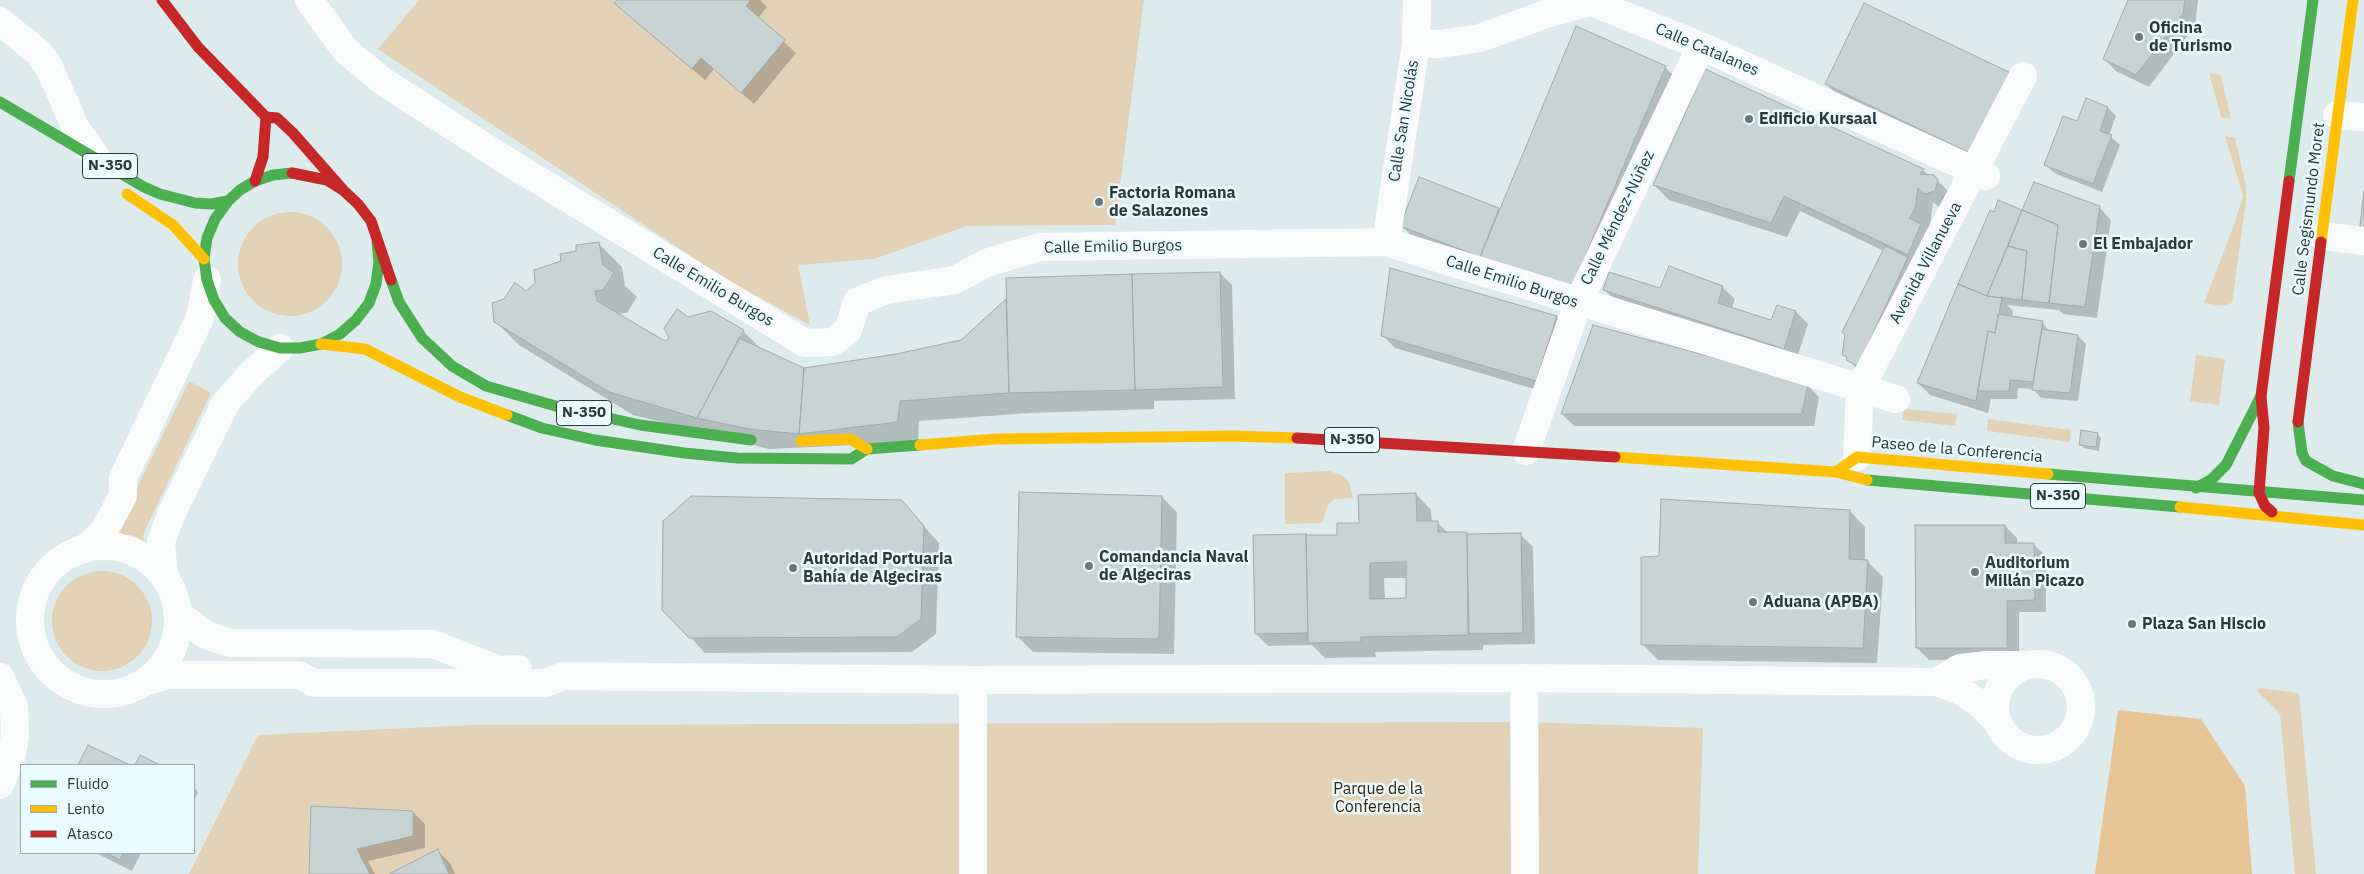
<!DOCTYPE html>
<html>
<head>
<meta charset="utf-8">
<style>
	body { margin:0 }
	#map { position:relative; width:2364px; height:874px; overflow:hidden; background:#deebed; font-family:"IBM Plex Sans",sans-serif }
	canvas { display:block }
	.legend { position:absolute; left:20px; top:764px; width:175px; height:90px; box-sizing:border-box; background:#e9fbff; border:1px solid #9eadb0; margin:0; padding:6px 9px; list-style:none; font-size:15px; color:#2e3839 }
	.legend li { display:flex; align-items:center; gap:10px; height:25px }
	.legend b { width:25px; border:1px solid #9eadb0 }
</style>
</head>
<body>
<div id="map">
<canvas width="2364" height="874"></canvas>
<ul class="legend">
<li><b style="height:6px;background:#4caf50"></b>Fluido</li>
<li><b style="height:6px;background:#ffc107"></b>Lento</li>
<li><b style="height:6px;background:#c62828"></b>Atasco</li>
</ul>
</div>
<script>
const ctx = document.querySelector('canvas').getContext('2d');
ctx.lineJoin = 'round';
function fillPath(path, color) {
  ctx.fillStyle = color;
  ctx.fill(path, 'evenodd');
}
function poly(rows) {
  const path = new Path2D();
  for (const r of rows) {
    if (r.length === 3) {
      path.moveTo(r[0] + r[2], r[1]);
      path.arc(r[0], r[1], r[2], 0, 2 * Math.PI);
      continue;
    }
    path.moveTo(r[0], r[1]);
    for (let i = 2; i < r.length; i += 2) path.lineTo(r[i], r[i + 1]);
  }
  return path;
}
function stroke(path, color, width, dash) {
  ctx.strokeStyle = color;
  ctx.lineWidth = width;
  ctx.lineCap = dash ? 'butt' : 'round';
  ctx.setLineDash(dash || []);
  ctx.stroke(path);
}
function drawText(font, color, halo, rows, align = 'center') {
  ctx.font = font + ' "IBM Plex Sans",sans-serif';
  ctx.lineWidth = 5;
  ctx.setLineDash([]);
  ctx.textBaseline = 'middle';
  ctx.strokeStyle = halo;
  ctx.fillStyle = color;
  for (const [text, x, y, turn = 0] of rows) {
    ctx.save();
    ctx.translate(x, y);
    ctx.rotate((+turn || 0) * Math.PI / 180);
    ctx.textAlign = isNaN(turn) ? turn : align;
    if (halo) ctx.strokeText(text, 0, 0);
    ctx.fillText(text, 0, 0);
    ctx.restore();
  }
}
fillPath(poly([
	[419,0,1144,0,1115,225,967,226,874,259,798,265,810,325,727,280,378,49],
	[2209,73,2221,75,2231,119,2221,117],
	[2225,136,2235,138,2246,186,2246,201,2232,303,2222,306,2204,303,2235,222,2243,196],
	[290,264,52],
	[2196,355,2225,359,2219,405,2190,401],
	[189,381,211,393,147,526,143,536,144,541,134,536,115,533],
	[1904,409,1957,414,1955,426,1902,420],
	[1988,419,2071,430,2070,442,1987,431],
	[1329,471,1342,475,1349,482,1353,498,1334,499,1328,505,1322,523,1285,524,1285,473],
	[102,621,50],
	[2259,688,2299,693,2316,874,2295,874,2280,714,2257,691],
	[1524,722,1703,728,1698,874,189,874,258,735,473,725]
]), '#e3d1b6');
fillPath(poly([
	[2118,710,2201,719,2245,786,2252,874,2095,874]
]), '#e7c493');
fillPath(poly([
	[618,0,760,0,767,7,758,18,796,53,754,104,714,69,705,80,628,15],
	[2129,0,2198,0,2195,26,2149,87,2116,71,2104,59],
	[1865,5,1990,170,1842,99,1826,84],
	[1665,67,1681,83,1588,302,1410,234,1401,225,1420,178,1500,211],
	[2087,100,2108,108,2116,116,2109,135,2120,145,2102,192,2054,173,2046,165,2077,123],
	[1923,170,1929,176,1933,176,1949,192,1942,209,1933,202,1930,226,1926,231,1936,241,1856,368,1844,355,1884,251,1800,211,1787,237,1669,200,1654,185],
	[1998,201,2022,212,2099,207,2111,220,2097,318,2063,314,2059,310,2007,305,2013,311,2012,318,2042,322,2050,332,2078,336,2086,344,2078,401,2041,398,2033,389,2018,388,2017,399,1991,399,1988,413,1930,395,1918,383],
	[598,243,622,267,625,286,637,297,627,313,616,314,666,342,688,318,743,331,763,351,804,370,896,355,962,341,1007,299,1220,273,1232,285,1235,399,1154,401,1154,409,1030,413,919,421,918,442,769,449,633,415,519,345,495,321,563,262,578,252],
	[1722,287,1735,299,1732,308,1772,321,1777,306,1796,312,1808,324,1796,361,1617,302,1605,290],
	[1557,317,1569,329,1548,393,1395,348,1383,336],
	[1807,385,1819,397,1814,426,1574,426,1562,414],
	[2097,434,2101,438,2099,451,2084,448,2080,444],
	[1416,494,1431,510,1432,523,1438,523,1449,534,1469,536,1521,535,1533,547,1535,644,1483,645,1483,650,1375,652,1376,657,1325,658,1312,645,1268,646,1256,634,1307,537,1338,536],
	[1384,578,1407,578,1408,600,1385,600],
	[1162,497,1177,512,1174,654,1033,652,1017,636],
	[901,501,939,543,936,634,912,652,705,653,690,637],
	[1850,511,1865,527,1865,561,1867,561,1883,577,1877,663,1658,660,1642,644,1660,557],
	[2005,526,2017,538,2017,544,2033,544,2046,556,2046,612,2019,612,2019,659,1929,660,1917,648],
	[194,787,198,792,194,801],
	[413,812,425,824,425,848,368,861,375,874,310,874],
	[438,851,450,863,455,874,392,874],
	[96,853,141,853,132,871]
]), '#0003');
const building = poly([
	[617,0,751,0,746,6,785,40,741,93,701,58,692,69,614,3,617,0],
	[2128,0,2185,0,2183,14,2136,75,2103,59,2128,0],
	[1864,3,2013,74,1974,155,1825,84,1864,3],
	[1576,26,1666,66,1572,287,1480,257,1576,26],
	[1705,69,1924,169,1920,174,1934,175,1938,180,1935,191,1925,194,1918,188,1915,210,1909,218,1921,224,1908,255,1784,196,1771,223,1653,185,1705,69],
	[2086,98,2108,107,2100,131,2112,135,2093,184,2044,165,2063,116,2077,121,2086,98],
	[1419,177,1499,208,1480,257,1400,226,1419,177],
	[2034,182,2100,206,2085,307,2049,303,2058,225,2022,210,2034,182],
	[2364,191,2364,234,2359,234,2364,191],
	[1998,200,2022,210,1987,296,1958,284,1990,210,1994,212,1998,200],
	[2022,210,2058,225,2049,303,2022,300,2027,251,2008,246,2022,210],
	[599,242,603,265,614,273,603,290,595,291,597,301,665,341,669,338,664,328,677,309,688,317,711,311,744,330,697,418,609,392,494,322,492,303,504,299,515,282,526,291,535,283,534,270,561,261,560,254,576,251,576,245,599,242],
	[1885,246,1908,257,1858,366,1846,360,1847,357,1842,355,1845,334,1842,332,1885,246],
	[2008,246,2027,251,2022,300,1987,296,2008,246],
	[1669,266,1723,286,1718,303,1771,320,1777,305,1796,311,1784,349,1603,290,1609,272,1660,288,1669,266],
	[1390,268,1557,316,1536,381,1381,336,1390,268],
	[1220,272,1223,387,1135,390,1132,274,1220,272],
	[1132,274,1135,390,1009,393,1006,278,1132,274],
	[1958,284,1987,296,2002,298,1995,333,1988,331,1976,401,1917,383,1958,284],
	[1006,299,1009,393,900,401,898,422,799,434,804,368,896,354,961,340,1006,299],
	[1998,314,2043,321,2033,382,2010,380,2009,391,1978,391,1988,331,1995,333,1998,314],
	[1593,325,1808,383,1802,414,1561,414,1593,325],
	[2042,329,2078,335,2070,393,2032,390,2042,329],
	[739,338,804,368,799,434,749,429,697,418,739,338],
	[2081,430,2098,433,2096,447,2079,445,2081,430],
	[1019,492,1162,496,1159,639,1016,637,1019,492],
	[1416,493,1417,521,1438,521,1438,532,1467,532,1468,635,1361,637,1361,642,1308,643,1306,535,1337,535,1337,523,1359,523,1358,495,1416,493],
	[1406,562,1406,598,1370,599,1370,563,1406,562],
	[691,496,902,500,924,526,921,619,897,637,689,638,662,610,663,521,691,496],
	[1661,499,1850,510,1849,559,1868,560,1863,648,1641,645,1641,557,1659,556,1661,499],
	[1915,525,2005,525,2005,543,2034,543,2035,600,2007,601,2007,648,1916,648,1915,525],
	[1521,533,1523,633,1469,634,1467,534,1521,533],
	[1306,534,1308,633,1255,634,1253,535,1306,534],
	[88,745,130,765,78,765,88,745],
	[140,755,160,765,135,765,140,755],
	[311,806,413,811,413,836,357,849,370,874,309,874,311,806],
	[438,849,449,874,389,874,438,849],
	[106,853,123,853,120,860,106,853]
]);
fillPath(building, '#c7d2d3');
stroke(building, '#a0aaac', 1);
stroke(poly([
	[309,0,346,51,384,82,502,158,805,343,833,342,848,330,857,302,886,290,955,280,986,263,1040,247,1386,242,1896,399],
	[0,21,39,53,49,67,76,129,97,158],
	[1416,44,1440,44,1480,38,1546,14,1591,2,1701,46,1986,176],
	[2337,115,2364,117],
	[2322,236,2364,241],
	[1386,242,1416,44,1417,0],
	[1526,451,1578,303,1701,46],
	[1857,457,1860,389,2023,76],
	[104,620,74],
	[85,549,104,531,123,496,123,478,200,318,207,280],
	[164,577,161,542,170,517,226,402,253,372,280,348],
	[177,613,206,635,230,643,433,644,499,670,518,669],
	[2038,707,43],
	[0,677,14,707,15,736,11,758,0,785],
	[1524,678,1525,874],
	[973,680,973,874],
	[147,681,169,675,299,675,314,683,546,683,563,676,973,680,1524,678,1937,682,1959,690,1979,703,1997,721],
	[1937,682,1960,668,1988,665,2023,665]
]), '#fafcfc', 28);
stroke(poly([
	[0,102,144,187,160,194,195,203,211,204,228,201],
	[292,173,273,175,255,181,240,190,228,201,215,219,207,238,204,259,207,280,214,300,225,318,240,332,259,342,280,348,300,348,321,344,340,334,356,320,369,303,376,284,379,262,377,242],
	[2289,181,2313,0],
	[391,280,399,302,422,338,452,366,486,386,559,407,640,425,751,440],
	[507,415,542,428,595,440,684,453,737,458,851,459,867,449,920,445],
	[2298,422,2302,453,2306,461,2333,476,2364,484],
	[2048,474,2364,500],
	[1867,480,2180,507],
	[2196,488,2212,479,2226,465,2261,396]
]), '#4caf50', 11);
stroke(poly([
	[127,194,173,225,204,259],
	[2321,242,2353,0],
	[321,344,365,349,460,397,507,415],
	[801,441,850,439,867,449],
	[920,445,996,439,1232,436,1297,438],
	[1615,457,1836,472,1867,480],
	[1836,472,1857,457,2048,474],
	[2180,507,2364,525]
]), '#ffc107', 11);
stroke(poly([
	[162,0,198,47,266,117,277,118,293,133,343,190],
	[292,173,327,180,343,190,358,204,371,221,391,280],
	[255,181,263,157,266,117],
	[2298,422,2321,242],
	[1297,438,1615,457],
	[2272,512,2265,506,2259,493,2264,428,2261,396,2289,181]
]), '#c62828', 11);
for (const [x, y, r, color] of [
	[2139,37,5,"#6c7778"],
	[1749,119,5,"#6c7778"],
	[1099,202,5,"#6c7778"],
	[2083,244,5,"#6c7778"],
	[1089,566,5,"#6c7778"],
	[793,568,5,"#6c7778"],
	[1975,572,5,"#6c7778"],
	[1753,602,5,"#6c7778"],
	[2132,624,5,"#6c7778"]
]) {
  const dot = new Path2D();
  dot.arc(x, y, r, 0, 2 * Math.PI);
  ctx.fillStyle = color;
  ctx.fill(dot);
  stroke(dot, '#e9fbff', 2);
}
for (const [x, y, w] of [
	[110,166,55],
	[584,413,55],
	[1352,440,55],
	[2058,496,55]
]) {
  const box = new Path2D();
  box.roundRect(x - w / 2, y - 12.5, w, 25, 4);
  ctx.fillStyle = '#e9fbff';
  ctx.fill(box);
  stroke(box, '#2e3839', 1);
}
drawText('bold 15px', '#2e3839', null, [
	["N-350",110,166],
	["N-350",584,413],
	["N-350",1352,440],
	["N-350",2058,496]
]);
drawText('bold 16px', '#2e3839', '#e9fbff', [
	["Oficina",2149,28],
	["de Turismo",2149,46],
	["Edificio Kursaal",1759,119],
	["Factoria Romana",1109,193],
	["de Salazones",1109,211],
	["El Embajador",2093,244],
	["Comandancia Naval",1099,557],
	["de Algeciras",1099,575],
	["Autoridad Portuaria",803,559],
	["Bahía de Algeciras",803,577],
	["Auditorium",1985,563],
	["Millán Picazo",1985,581],
	["Aduana (APBA)",1763,602],
	["Plaza San Hiscio",2142,624]
], 'left');
drawText('16px', '#2e3839', '#e9fbff', [
	["Calle Catalanes",1707,50,23],
	["Calle San Nicolás",1404,121,-81],
	["Calle Segismundo Moret",2309,209,-83],
	["Calle Méndez-Núñez",1618,218,-64],
	["Calle Emilio Burgos",1113,247,-1],
	["Avenida Villanueva",1926,263,-62],
	["Calle Emilio Burgos",1512,282,18],
	["Calle Emilio Burgos",713,287,31],
	["Paseo de la Conferencia",1957,450,5]
]);
drawText('16px', '#3a2404', '#e9fbff', [
	["Parque de la",1378,789],
	["Conferencia",1378,807]
]);
</script>
</body>
</html>
